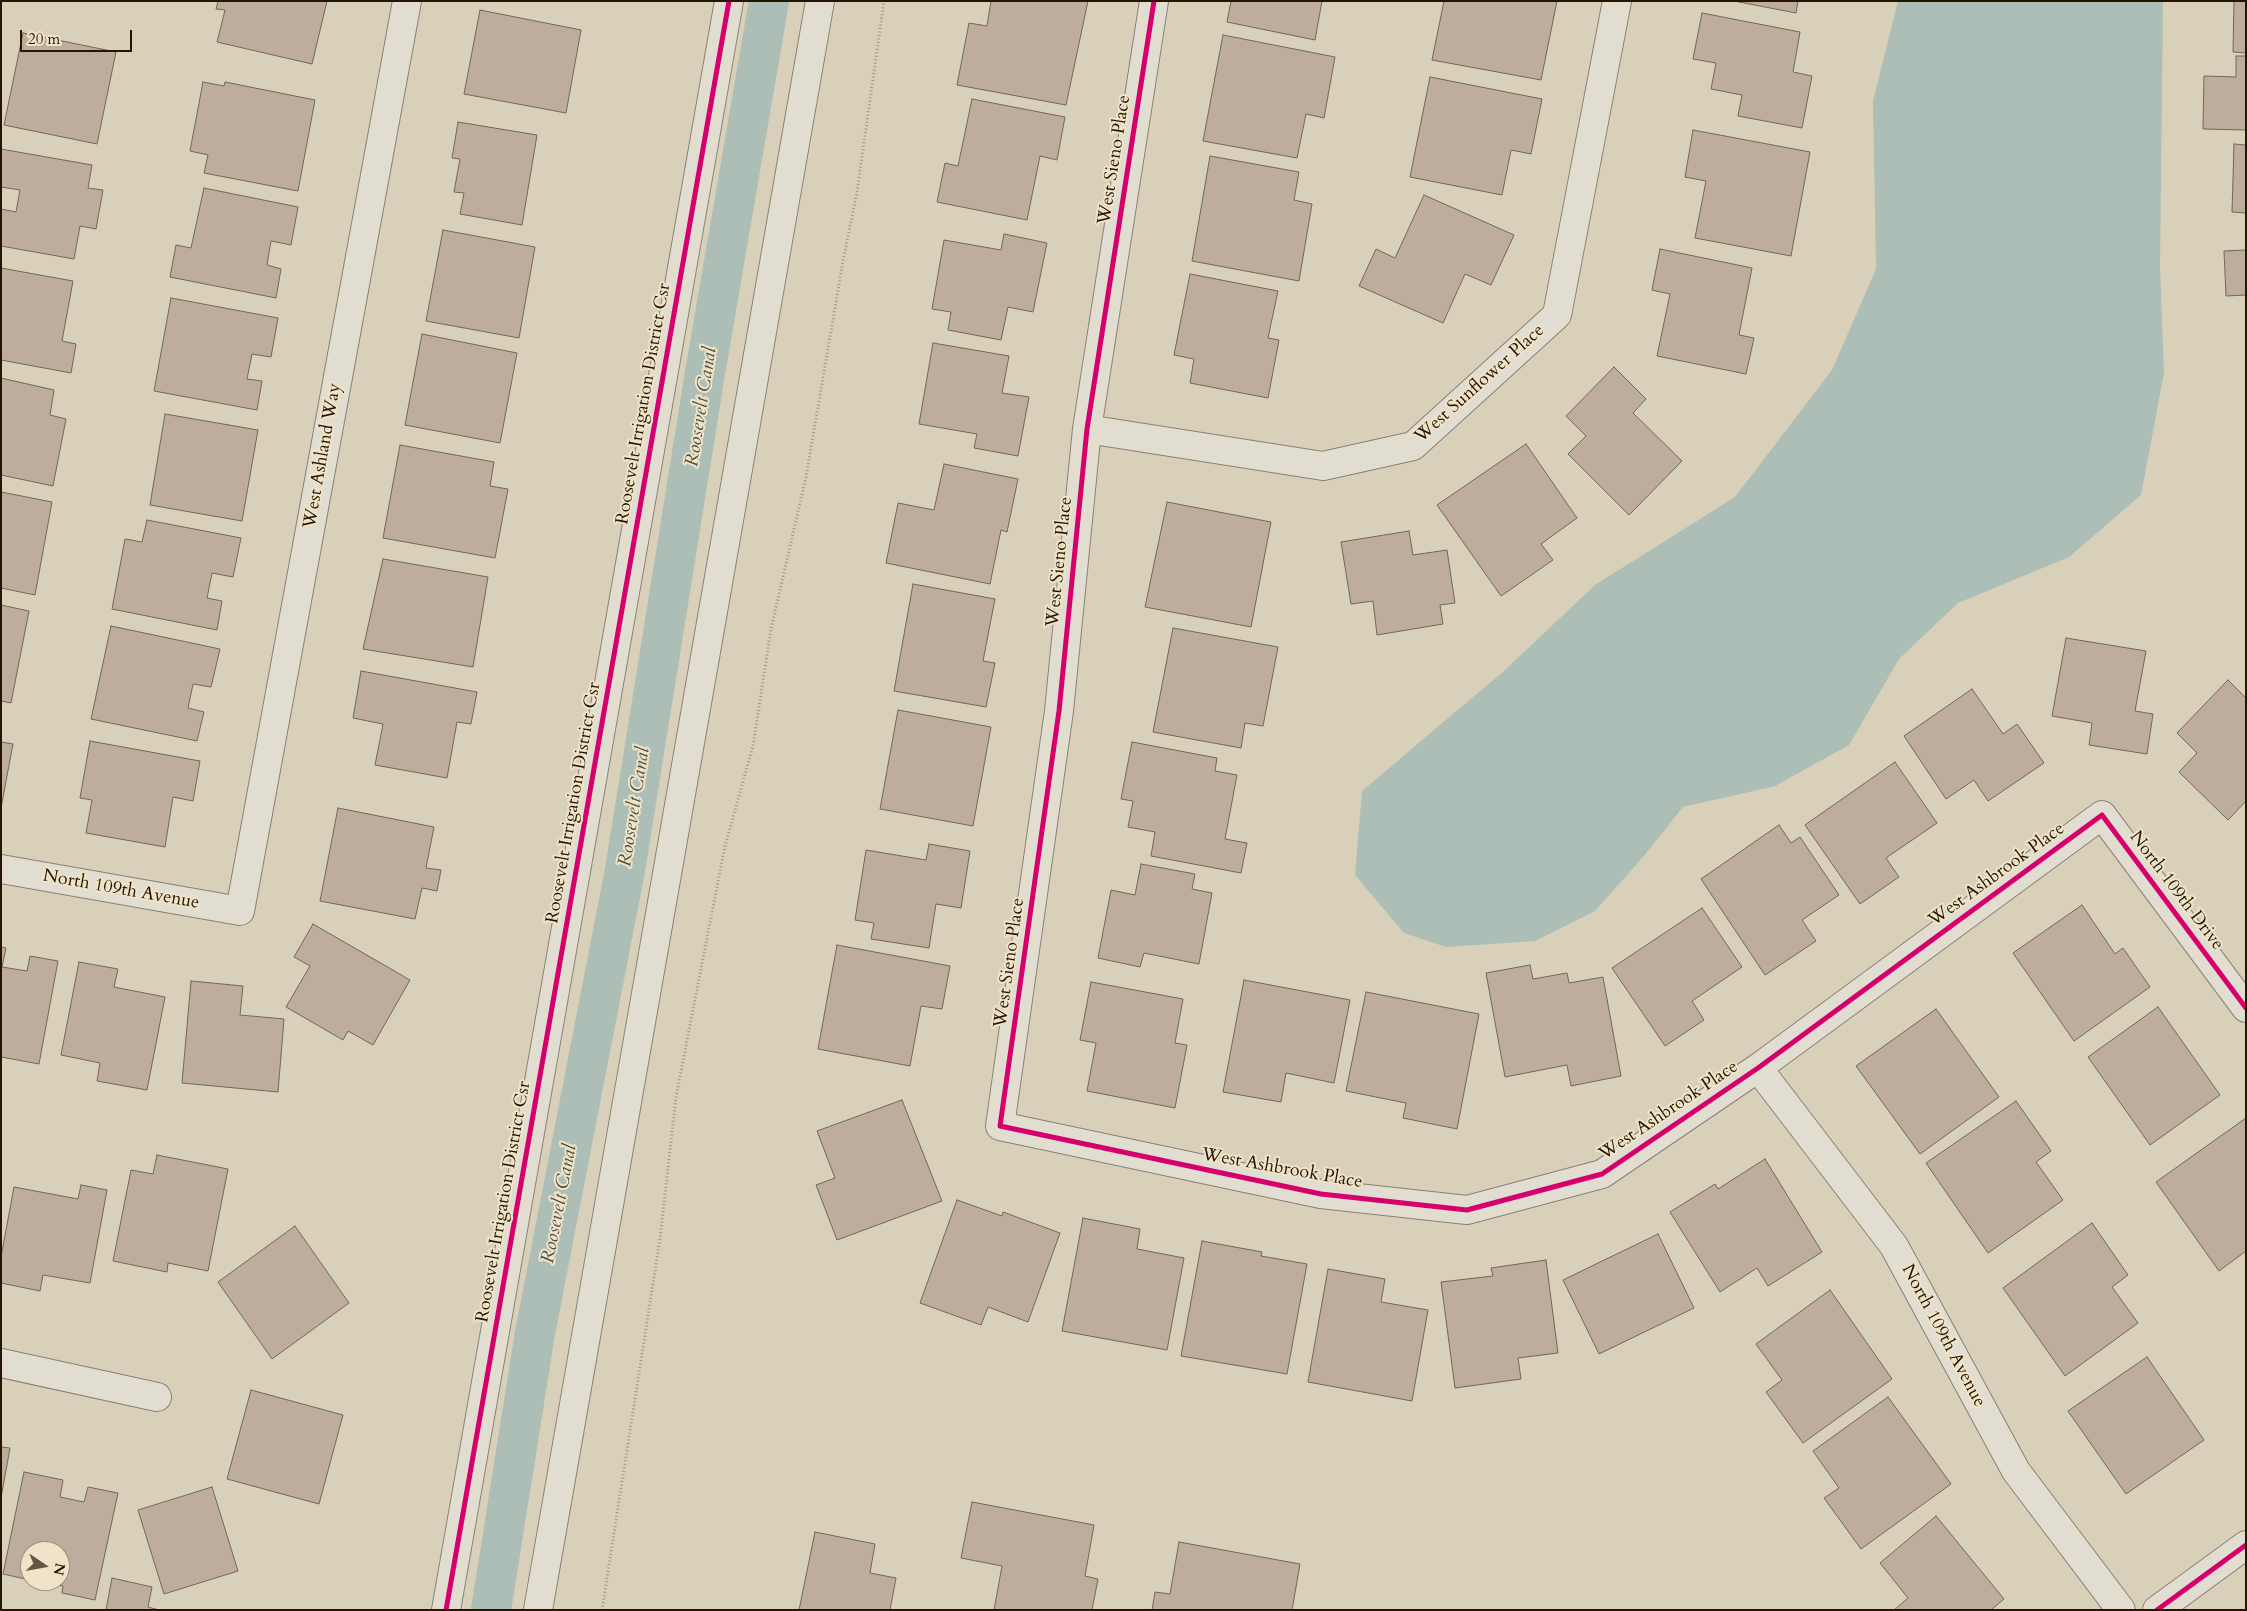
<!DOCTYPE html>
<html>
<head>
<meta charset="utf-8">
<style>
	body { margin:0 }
	#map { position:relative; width:2247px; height:1611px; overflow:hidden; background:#d9d0b9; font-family:Cardo,serif }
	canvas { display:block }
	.frame { position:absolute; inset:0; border:2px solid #251400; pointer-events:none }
	.north { position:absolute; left:20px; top:1541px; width:50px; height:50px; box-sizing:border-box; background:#efe4c9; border:1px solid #9e9179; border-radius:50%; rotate:102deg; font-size:14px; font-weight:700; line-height:20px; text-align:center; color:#251400 }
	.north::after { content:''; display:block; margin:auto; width:18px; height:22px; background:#645641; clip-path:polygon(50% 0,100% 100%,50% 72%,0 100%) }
	.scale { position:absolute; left:20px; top:30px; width:112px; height:22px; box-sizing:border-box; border:2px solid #251400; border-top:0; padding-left:6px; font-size:15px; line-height:18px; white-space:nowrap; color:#251400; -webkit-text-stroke:4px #efe4c9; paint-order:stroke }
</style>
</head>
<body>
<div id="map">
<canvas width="2247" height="1611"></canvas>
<div class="frame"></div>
<div class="north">N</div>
<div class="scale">20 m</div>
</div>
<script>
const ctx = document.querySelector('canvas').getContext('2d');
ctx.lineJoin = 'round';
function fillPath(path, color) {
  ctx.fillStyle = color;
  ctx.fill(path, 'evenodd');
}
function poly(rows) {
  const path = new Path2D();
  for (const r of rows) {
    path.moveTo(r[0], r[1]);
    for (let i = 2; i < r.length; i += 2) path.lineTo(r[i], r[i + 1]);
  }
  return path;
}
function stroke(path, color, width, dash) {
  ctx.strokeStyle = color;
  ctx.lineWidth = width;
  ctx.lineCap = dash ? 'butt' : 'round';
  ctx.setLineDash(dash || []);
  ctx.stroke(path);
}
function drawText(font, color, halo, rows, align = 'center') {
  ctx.font = font + ' Cardo,serif';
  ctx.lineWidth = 4;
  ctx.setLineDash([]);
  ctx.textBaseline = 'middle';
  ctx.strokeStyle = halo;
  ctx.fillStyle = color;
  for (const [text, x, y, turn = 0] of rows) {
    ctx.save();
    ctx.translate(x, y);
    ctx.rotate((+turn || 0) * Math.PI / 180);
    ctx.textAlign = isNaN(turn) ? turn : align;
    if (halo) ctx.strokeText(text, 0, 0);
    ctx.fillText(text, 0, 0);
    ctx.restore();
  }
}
fillPath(poly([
	[1898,1,2163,1,2160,268,2164,373,2141,495,2069,557,1958,603,1899,659,1849,745,1775,786,1683,807,1643,857,1595,911,1535,941,1446,947,1404,933,1355,875,1362,791,1505,670,1595,585,1735,497,1832,370,1876,269,1873,101]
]), '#adbeb6');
stroke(poly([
	[491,1610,535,1333,625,870,705,373,769,1]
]), '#adbeb6', 40);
const building = poly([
	[218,1,327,1,312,64,217,42,225,10,216,9,218,1],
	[991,1,1088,1,1066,105,957,85,969,23,987,26,991,1],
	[1231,1,1322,1,1315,40,1227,22,1231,1],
	[1444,1,1557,1,1541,80,1432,60,1444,1],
	[1734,1,1798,1,1796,13,1734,1],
	[2234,1,2246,1,2246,53,2233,52,2234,1],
	[480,10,581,30,566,113,464,94,480,10],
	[1702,13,1800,32,1793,72,1812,76,1802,128,1738,116,1742,95,1711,89,1716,63,1693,59,1702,13],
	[23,33,116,52,97,144,4,125,23,33],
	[1223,35,1335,57,1324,118,1306,114,1297,158,1203,141,1223,35],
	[2236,56,2246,56,2246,130,2203,129,2204,76,2236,77,2236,56],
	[1430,77,1542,99,1531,154,1511,150,1502,195,1410,177,1430,77],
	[203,82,224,86,225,82,315,100,298,191,204,173,208,155,190,151,203,82],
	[972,99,1065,117,1057,160,1040,156,1027,220,937,202,945,163,958,166,972,99],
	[458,122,537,135,522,225,460,214,464,193,454,192,460,159,452,158,458,122],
	[1693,130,1810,152,1791,256,1695,238,1706,181,1685,177,1693,130],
	[2234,144,2246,145,2246,213,2232,212,2234,144],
	[1,149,92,165,88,188,103,190,96,229,80,226,74,259,1,246,1,209,16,212,20,190,1,187,1,149],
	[1210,156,1299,172,1294,200,1312,204,1299,281,1192,261,1210,156],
	[204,188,298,207,291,245,271,241,267,265,281,269,276,298,170,277,176,245,191,248,204,188],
	[1424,195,1514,235,1491,285,1465,274,1443,323,1359,286,1376,249,1395,258,1424,195],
	[443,230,535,247,519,338,426,321,443,230],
	[1004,234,1047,243,1033,312,1008,307,1001,340,948,330,951,312,932,309,944,240,1001,250,1004,234],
	[1660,249,1752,268,1739,335,1754,338,1746,374,1657,356,1670,294,1652,290,1660,249],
	[2246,250,2246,295,2226,296,2224,251,2246,250],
	[1,268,73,281,62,341,76,344,71,373,1,360,1,268],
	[1190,274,1278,291,1268,338,1279,340,1268,398,1190,383,1194,359,1174,355,1190,274],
	[171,298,278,318,271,357,252,354,247,379,262,381,257,410,154,391,171,298],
	[422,334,517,353,500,443,405,425,422,334],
	[933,343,1009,356,1002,393,1029,397,1018,456,974,448,977,434,919,424,933,343],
	[1614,367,1646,399,1633,413,1682,461,1629,515,1568,454,1586,436,1566,416,1614,367],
	[1,378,54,390,50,415,66,419,53,486,1,475,1,378],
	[165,414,258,430,242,521,150,505,165,414],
	[1526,444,1577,518,1541,544,1553,560,1501,596,1437,505,1526,444],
	[400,445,494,462,490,486,508,489,495,558,383,538,400,445],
	[944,464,1018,479,1007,532,1001,530,990,584,886,563,898,503,934,510,944,464],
	[1,492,52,502,35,595,1,588,1,492],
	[1167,502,1271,522,1251,627,1145,607,1167,502],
	[147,520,241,538,233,577,212,573,207,598,222,601,217,630,112,609,125,539,142,542,147,520],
	[1409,531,1413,555,1447,550,1455,603,1440,605,1443,624,1377,635,1373,601,1351,604,1341,542,1409,531],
	[383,559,488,577,473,667,363,649,383,559],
	[913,584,995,599,983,661,995,663,986,707,894,691,913,584],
	[1,605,29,611,11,703,1,701,1,605],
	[111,626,220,649,211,687,193,684,188,708,204,712,197,741,91,719,111,626],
	[1173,628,1278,647,1263,726,1245,723,1241,748,1153,732,1173,628],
	[2066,638,2146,651,2135,711,2153,714,2147,754,2089,745,2092,723,2052,716,2066,638],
	[361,671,477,692,471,724,457,722,447,778,375,765,383,724,353,718,361,671],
	[2228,680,2246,698,2246,801,2228,820,2179,772,2197,753,2177,733,2228,680],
	[1972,689,2003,734,2017,724,2044,763,1988,801,1974,780,1946,799,1904,736,1972,689],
	[898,710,991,727,973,826,880,809,898,710],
	[90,741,200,761,193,801,173,797,165,847,86,833,92,800,80,798,90,741],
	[1,742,13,744,1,808,1,742],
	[1132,742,1217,758,1215,771,1237,775,1225,839,1247,843,1241,873,1151,856,1155,832,1128,827,1133,801,1121,799,1132,742],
	[1895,762,1937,823,1886,858,1899,877,1860,904,1805,825,1895,762],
	[338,808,434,827,426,868,441,870,437,891,422,888,415,919,320,901,338,808],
	[1779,825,1791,843,1800,837,1839,895,1802,920,1816,941,1765,975,1701,879,1779,825],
	[929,844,970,851,961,908,936,904,929,948,871,939,874,923,855,920,866,850,926,860,929,844],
	[1141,864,1195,874,1192,889,1212,893,1199,964,1144,953,1140,967,1098,958,1111,890,1135,895,1141,864],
	[2082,905,2115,954,2123,948,2150,987,2074,1041,2013,953,2082,905],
	[1702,908,1742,967,1692,1001,1704,1020,1665,1046,1612,968,1702,908],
	[313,924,410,980,373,1045,348,1031,343,1040,286,1007,310,966,294,957,313,924],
	[837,945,950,966,942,1009,921,1006,910,1066,818,1049,837,945],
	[1,947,6,948,2,967,27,971,30,956,58,961,39,1064,1,1057,1,947],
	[79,962,118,969,114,987,165,997,147,1090,97,1081,100,1063,61,1055,79,962],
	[1530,965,1533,979,1567,973,1569,983,1603,977,1621,1076,1571,1086,1567,1065,1505,1077,1486,973,1530,965],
	[1244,980,1350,1000,1334,1083,1286,1073,1281,1102,1223,1092,1244,980],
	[191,981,243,986,240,1015,284,1019,278,1092,182,1083,191,981],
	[1091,982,1183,999,1175,1043,1187,1045,1175,1108,1087,1091,1096,1043,1080,1040,1091,982],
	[1366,992,1479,1014,1457,1129,1403,1118,1406,1103,1346,1091,1366,992],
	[2158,1007,2220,1095,2150,1145,2088,1057,2158,1007],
	[1936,1009,1999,1097,1920,1154,1856,1066,1936,1009],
	[902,1100,942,1201,837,1240,816,1185,835,1178,817,1131,902,1100],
	[2016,1101,2051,1151,2036,1162,2063,1200,1988,1253,1926,1163,2016,1101],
	[2246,1118,2246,1251,2219,1271,2156,1182,2246,1118],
	[157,1155,228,1169,208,1271,168,1263,167,1272,113,1261,131,1170,153,1174,157,1155],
	[1765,1159,1822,1252,1768,1286,1757,1268,1720,1292,1670,1212,1715,1184,1718,1189,1765,1159],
	[81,1185,107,1190,90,1283,43,1275,40,1291,1,1283,1,1257,14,1187,78,1199,81,1185],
	[957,1200,1002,1216,1003,1212,1060,1233,1028,1322,988,1307,981,1325,920,1303,957,1200],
	[1083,1218,1140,1229,1137,1249,1184,1258,1167,1350,1062,1331,1083,1218],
	[2092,1223,2128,1275,2112,1287,2138,1323,2065,1376,2003,1288,2092,1223],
	[295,1226,349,1303,272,1359,218,1282,295,1226],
	[1658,1234,1694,1308,1599,1354,1563,1280,1658,1234],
	[1202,1241,1262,1252,1261,1256,1307,1264,1287,1374,1181,1356,1202,1241],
	[1546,1260,1558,1353,1518,1358,1521,1379,1455,1388,1441,1282,1493,1276,1491,1268,1546,1260],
	[1328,1269,1385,1279,1381,1302,1428,1310,1412,1401,1308,1382,1328,1269],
	[1830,1290,1892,1379,1803,1443,1766,1392,1782,1380,1756,1344,1830,1290],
	[2147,1357,2204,1440,2126,1494,2068,1411,2147,1357],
	[251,1390,343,1415,319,1504,227,1479,251,1390],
	[1888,1397,1951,1484,1861,1549,1824,1498,1839,1488,1813,1451,1888,1397],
	[1,1447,10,1448,1,1498,1,1447],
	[24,1472,63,1480,60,1497,84,1502,88,1487,118,1493,95,1600,62,1593,63,1586,36,1581,60,1581,60,1551,30,1551,30,1580,3,1574,24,1472],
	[212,1487,238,1571,164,1594,138,1510,212,1487],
	[972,1502,1094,1525,1085,1576,1098,1579,1092,1610,994,1610,1002,1566,961,1558,972,1502],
	[1936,1516,2004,1599,1991,1610,1894,1610,1908,1598,1880,1563,1936,1516],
	[815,1532,875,1544,870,1573,896,1578,890,1610,799,1610,815,1532],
	[1179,1542,1300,1564,1292,1610,1152,1610,1155,1592,1170,1594,1179,1542],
	[112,1578,152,1587,148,1607,159,1610,106,1610,112,1578]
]);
fillPath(building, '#beac9c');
stroke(building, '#6f685a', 1);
const minor = poly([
	[1154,1,1087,429,1059,711,1000,1126,1321,1194,1467,1210,1602,1174,1758,1068,2102,815,2246,1008],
	[1087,429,1323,466,1413,446,1557,315,1617,1],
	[1,869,240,911,407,1],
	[1758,1068,1894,1246,2016,1471,2121,1610],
	[1,1363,157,1397],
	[446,1610,729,1],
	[538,1610,820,1],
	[2157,1610,2246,1545]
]);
stroke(minor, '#898173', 30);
stroke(poly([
	[602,1610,660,1239,676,1097,725,846,753,746,771,629,806,477,843,261,857,192,884,1]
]), '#9d978d', 3, [1, 2.5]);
stroke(minor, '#e2ddd1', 28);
stroke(poly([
	[1154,1,1087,429,1059,711,1000,1126,1321,1194,1467,1210,1602,1174,1758,1068,2102,815,2246,1008],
	[446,1610,729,1],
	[2157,1610,2246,1545]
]), '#d6006c', 5);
drawText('18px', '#251400', '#efe4c9', [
	["West Sieno Place",1115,160,-81],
	["West Sunflower Place",1480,384,-42],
	["Roosevelt Irrigation District Csr",644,404,-80],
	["West Ashland Way",323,456,-80],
	["West Sieno Place",1060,562,-84],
	["Roosevelt Irrigation District Csr",574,803,-80],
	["West Ashbrook Place",1997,875,-36],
	["North 109th Avenue",121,890,10],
	["North 109th Drive",2176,891,53],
	["West Sieno Place",1010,963,-82],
	["West Ashbrook Place",1669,1111,-34],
	["West Ashbrook Place",1282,1169,10],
	["Roosevelt Irrigation District Csr",504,1202,-80],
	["North 109th Avenue",1943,1336,62]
]);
drawText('italic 19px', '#4e4d3f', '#efe4c9', [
	["Roosevelt Canal",702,407,-81],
	["Roosevelt Canal",635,807,-81],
	["Roosevelt Canal",560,1204,-79]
]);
</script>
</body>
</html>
